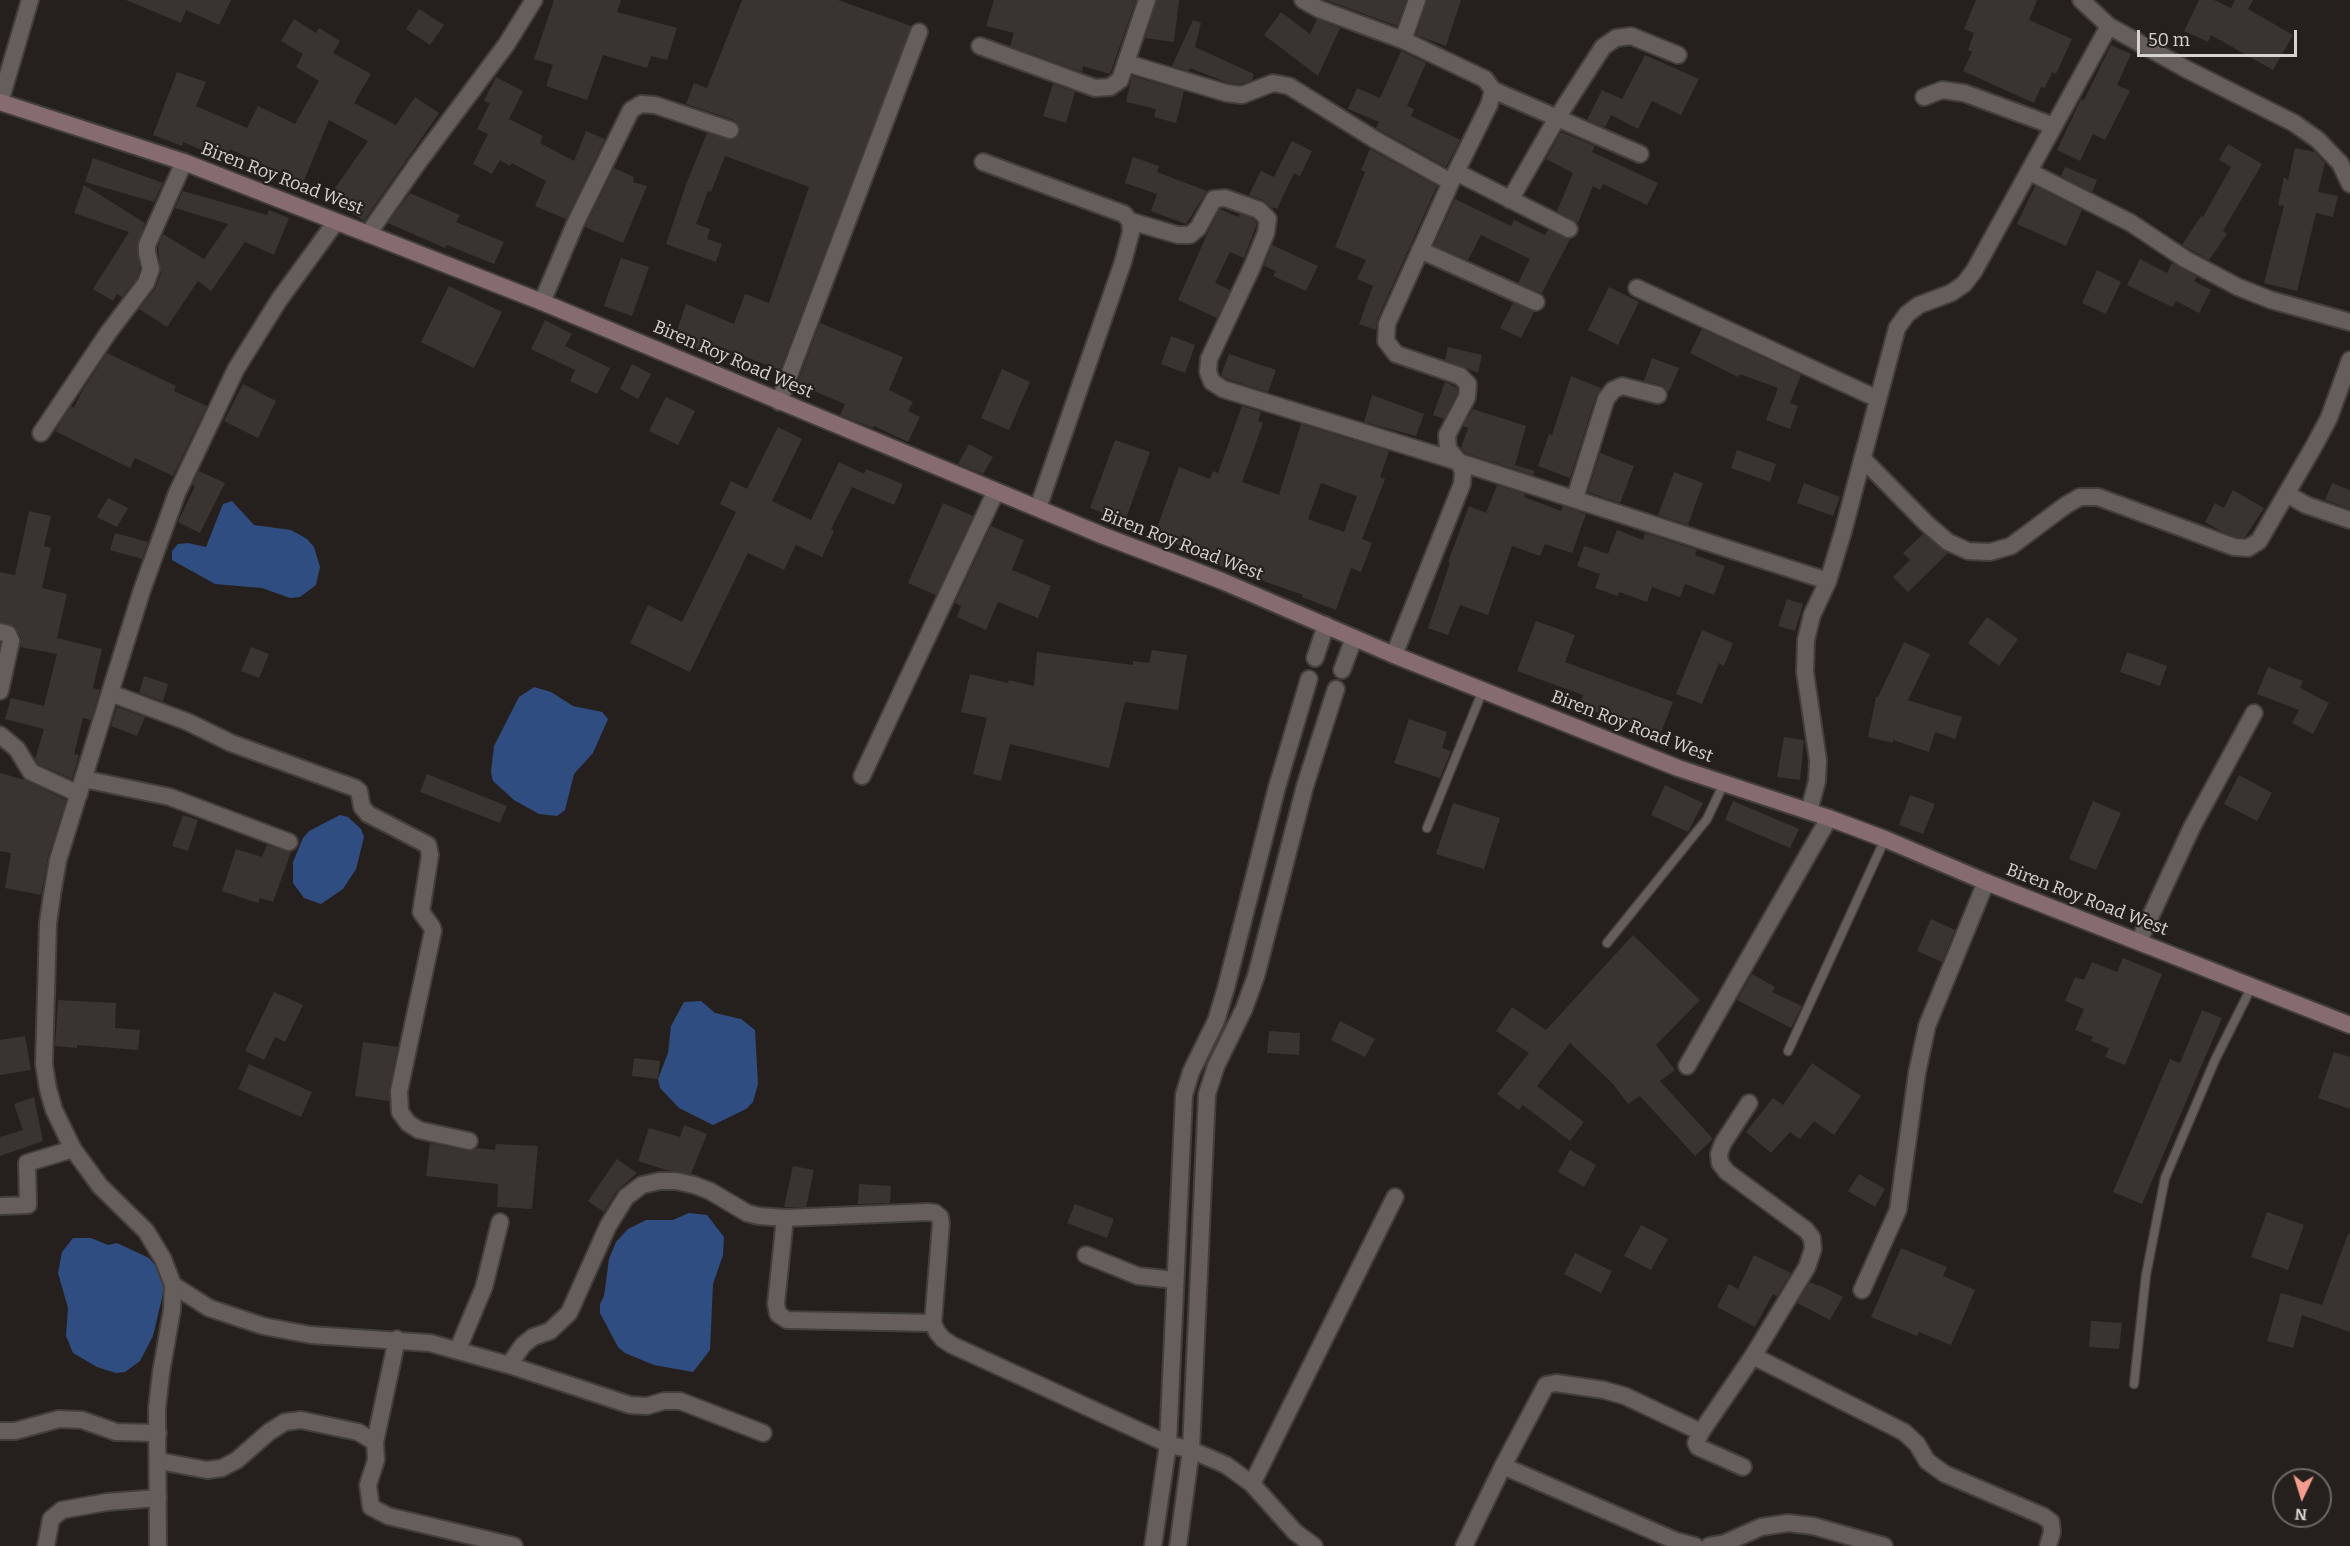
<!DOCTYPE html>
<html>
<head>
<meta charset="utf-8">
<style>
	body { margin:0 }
	#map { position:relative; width:2350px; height:1546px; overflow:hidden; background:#25201d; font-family:Bitter,serif }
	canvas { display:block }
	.north { position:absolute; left:2272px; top:1468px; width:60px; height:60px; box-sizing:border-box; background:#25201d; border:2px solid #6c6865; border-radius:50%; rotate:184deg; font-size:16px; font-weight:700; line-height:24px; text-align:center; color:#d6d3d1 }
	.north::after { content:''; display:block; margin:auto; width:21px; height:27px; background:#f49d8d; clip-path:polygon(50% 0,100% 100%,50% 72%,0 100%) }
	.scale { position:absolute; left:2137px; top:30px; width:160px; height:27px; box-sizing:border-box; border:3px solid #d6d3d1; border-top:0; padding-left:8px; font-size:18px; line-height:21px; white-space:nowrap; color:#d6d3d1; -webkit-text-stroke:4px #25201d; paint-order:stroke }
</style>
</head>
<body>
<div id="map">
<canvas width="2350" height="1546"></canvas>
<div class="north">N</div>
<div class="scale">50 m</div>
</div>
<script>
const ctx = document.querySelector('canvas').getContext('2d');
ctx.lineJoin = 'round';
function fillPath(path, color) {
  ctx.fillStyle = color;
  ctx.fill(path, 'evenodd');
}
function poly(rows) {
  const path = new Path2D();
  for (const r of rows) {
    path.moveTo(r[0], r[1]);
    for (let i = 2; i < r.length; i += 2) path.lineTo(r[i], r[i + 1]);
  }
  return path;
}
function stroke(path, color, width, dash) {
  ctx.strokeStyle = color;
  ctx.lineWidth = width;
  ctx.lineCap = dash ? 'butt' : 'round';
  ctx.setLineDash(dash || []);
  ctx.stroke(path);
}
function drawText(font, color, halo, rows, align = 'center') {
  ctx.font = font + ' Bitter,serif';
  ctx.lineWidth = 4.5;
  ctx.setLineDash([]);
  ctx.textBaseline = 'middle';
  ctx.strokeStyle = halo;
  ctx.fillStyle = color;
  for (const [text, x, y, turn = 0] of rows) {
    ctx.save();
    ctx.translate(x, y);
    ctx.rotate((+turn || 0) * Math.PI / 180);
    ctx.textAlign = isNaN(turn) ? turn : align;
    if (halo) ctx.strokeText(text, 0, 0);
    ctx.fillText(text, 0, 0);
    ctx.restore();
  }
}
fillPath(poly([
	[232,501,254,525,291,530,307,539,314,547,320,567,316,585,300,597,290,598,262,588,215,584,172,560,172,551,178,544,188,543,206,547,223,504],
	[534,687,551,692,573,706,602,712,608,719,593,753,574,774,565,810,557,816,539,814,514,800,493,781,491,772,494,746,519,697],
	[340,815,348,817,361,829,364,837,356,869,343,889,321,904,304,898,293,883,293,862,303,838,309,831],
	[701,1001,715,1013,741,1019,755,1030,758,1084,753,1102,746,1109,713,1125,679,1108,660,1088,658,1079,668,1053,671,1026,684,1002],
	[689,1213,707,1215,724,1237,723,1255,713,1284,710,1350,693,1372,654,1365,625,1353,618,1347,600,1313,600,1304,604,1296,609,1259,616,1242,628,1229,646,1220,673,1220],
	[73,1238,91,1238,108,1245,117,1243,149,1258,161,1272,164,1289,153,1336,140,1361,125,1372,116,1373,97,1367,73,1353,66,1336,68,1308,58,1273,62,1252]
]), '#304d82');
fillPath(poly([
	[126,0,231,0,219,25,186,10,181,23],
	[554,0,621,0,617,12,677,28,667,60,651,56,647,68,603,55,587,100,546,86,553,65,534,59],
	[742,0,838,0,911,26,780,370,715,345,711,355,692,347,695,339,676,333,686,304,734,324,745,294,769,303,809,187,725,156,711,192,708,191,696,224,710,229,707,239,722,244,716,262,666,244,687,182,707,133,732,140,737,137,740,133,740,127,734,120,686,104,694,83,707,88],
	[994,0,1136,0,1110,74,1083,66,1082,72,1010,46,1014,33,986,26],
	[1157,0,1179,0,1174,42,1145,38],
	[1326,0,1406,0,1397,26],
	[1427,0,1461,0,1446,46,1416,35],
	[1976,0,2037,0,2029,20,2072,39,2056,74,2052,72,2045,88,2041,87,2034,103,1963,71,1972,52,1968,50,1974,33,1964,29],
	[2199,0,2214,0,2231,8,2235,0,2253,0,2248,9,2293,35,2273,70,2211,35,2208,42,2184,31],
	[419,9,444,25,430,45,406,29],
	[1281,12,1310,34,1317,19,1340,28,1318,76,1264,35],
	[294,19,316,33,319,28,340,41,333,53,371,74,354,103,396,125,415,97,439,113,364,221,328,198,368,141,329,120,303,183,230,149,226,160,183,142,182,146,153,135,177,72,206,82,196,106,247,128,258,106,295,124,319,81,296,67,303,54,281,41],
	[1193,20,1201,23,1195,47,1254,74,1252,80,1241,84,1228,83,1190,68,1189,71,1172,66],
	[2111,45,2131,54,2117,85,2130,91,2105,140,2093,134,2080,161,2057,150,2081,99,2084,100],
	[1401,51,1426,63,1407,106,1414,109,1411,116,1460,140,1446,167,1376,128,1379,122,1348,109,1357,88,1380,98],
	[1645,55,1699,79,1681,115,1652,101,1638,129,1611,115,1605,127,1587,120,1602,90,1622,99],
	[1132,76,1184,91,1176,123,1154,117,1156,109,1126,102],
	[496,77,523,91,509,119,543,136,540,143,574,161,586,131,605,139,566,219,535,206,546,181,512,163,510,166,500,160,492,174,473,164,488,134,477,129,490,103,484,101],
	[1053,84,1075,92,1066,123,1043,116],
	[1561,132,1595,146,1592,152,1658,183,1647,205,1603,184,1600,190,1593,186,1578,223,1557,211,1573,173,1546,159],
	[1292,141,1312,151,1300,176,1294,173,1277,209,1273,207,1273,209,1263,200,1249,195,1261,171,1274,177],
	[2228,144,2262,164,2223,231,2227,234,2209,260,2182,245,2201,216,2203,217,2231,167,2219,160],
	[2295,148,2315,152,2325,163,2318,192,2338,196,2333,217,2316,213,2297,291,2264,283,2284,206,2278,205,2284,177,2288,180],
	[1370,149,1437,186,1377,320,1376,330,1359,324,1373,286,1357,279,1366,260,1335,247,1365,172,1361,170],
	[1133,157,1159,166,1157,172,1207,191,1186,224,1151,211,1157,194,1125,183],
	[93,158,163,183,154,202,85,182],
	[2065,167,2097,180,2092,192,2061,176],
	[614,168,634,177,633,182,647,186,623,243,585,227],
	[84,185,145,223,137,245,140,268,137,278,122,297,117,294,113,301,93,289,129,232,74,213],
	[2035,186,2082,210,2066,246,2017,224],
	[183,191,267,215,269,210,289,218,274,255,245,242,211,291,198,281,167,327,139,309,155,289,161,273,158,247,163,234,204,259,228,224,175,208],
	[410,193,460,215,456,222,504,242,494,264,447,245,445,248,388,223],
	[1455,199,1511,226,1514,220,1545,235,1548,230,1570,239,1542,293,1518,283,1530,259,1481,235,1468,260,1434,245],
	[1220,209,1238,217,1240,214,1253,219,1257,223,1244,258,1230,252,1215,283,1230,290,1217,318,1178,300,1208,232],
	[1272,245,1318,266,1306,291,1273,276,1276,271,1264,266],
	[621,258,649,267,632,316,604,306],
	[2140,259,2167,273,2172,263,2197,277,2194,281,2211,290,2199,313,2176,301,2172,307,2127,285],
	[2097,270,2121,282,2106,314,2082,303],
	[449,286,502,312,474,368,421,342],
	[1609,287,1639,302,1618,345,1588,330],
	[1513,303,1534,312,1521,338,1500,328],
	[545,320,572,334,565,346,610,368,597,394,570,381,575,370,531,349],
	[820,323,903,357,889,390,913,402,908,411,920,417,908,442,874,426,873,428,840,415,845,404,797,384],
	[1702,329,1801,375,1790,403,1798,406,1790,429,1766,420,1778,388,1740,374,1738,377,1690,353],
	[1171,336,1195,345,1185,373,1161,364],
	[1448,347,1482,355,1478,373,1445,360],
	[107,353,176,386,174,391,207,406,173,476,135,458,130,468,55,431,71,406,74,408,82,391],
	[1229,354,1276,370,1268,392,1227,379,1221,375],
	[1652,358,1679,368,1669,392,1661,385,1644,381],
	[632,364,651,374,638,399,620,389],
	[1002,369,1030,382,1009,430,981,418],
	[1571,376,1601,388,1596,396,1570,478,1538,466,1549,434,1552,435],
	[1445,382,1457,388,1457,394,1444,419,1433,415],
	[243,384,276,401,258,438,224,421],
	[1372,395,1424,414,1416,436,1364,422],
	[666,397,695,411,678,445,649,431],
	[1242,406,1261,412,1258,421,1263,423,1242,482,1279,495,1301,424,1389,451,1380,477,1385,479,1362,539,1372,543,1361,572,1351,568,1336,610,1302,597,1303,595,1183,553,1185,547,1154,536,1179,467,1210,479,1213,471,1218,473],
	[1321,483,1357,496,1344,532,1308,519],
	[1473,409,1526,426,1515,465,1535,471,1533,475,1465,453,1461,448,1468,428,1463,426],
	[778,427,802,439,772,501,811,520,839,462,864,474,866,469,903,484,894,505,852,487,831,529,834,531,822,557,796,545,784,570,748,553,690,672,630,643,648,605,682,622,736,512,720,504,731,481,747,489],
	[1115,440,1150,452,1125,521,1090,508],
	[969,444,993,457,983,474,958,464],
	[1737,450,1776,464,1770,482,1731,468],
	[1600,453,1634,466,1620,503,1588,492],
	[199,471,225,483,200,533,178,522,195,486,192,485],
	[1674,472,1703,483,1688,525,1658,515],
	[1804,483,1840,497,1833,516,1797,503],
	[2332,483,2350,490,2350,509,2325,500],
	[1497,485,1525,494,1524,497,1561,511,1563,506,1586,514,1572,553,1545,544,1540,556,1512,546,1488,615,1460,605,1448,635,1428,628,1450,563,1448,562,1469,506,1486,513],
	[2233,490,2264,508,2245,537,2236,537,2219,530,2205,522,2215,503,2224,508],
	[108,498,128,508,117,527,97,517],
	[943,503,973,516,936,595,908,583],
	[29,511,51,516,44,546,51,548,42,588,67,594,57,638,102,649,93,688,100,690,91,720,83,718,74,754,79,755,72,779,38,764,35,759,44,729,5,719,11,698,44,706,57,654,20,647,21,637,15,626,0,622,0,572,15,575],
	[991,526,1024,540,1012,570,1051,586,1038,618,998,602,986,630,957,617,961,606,955,603],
	[1617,530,1643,540,1645,533,1697,550,1695,555,1725,566,1714,595,1685,584,1680,597,1652,587,1647,602,1619,592,1618,596,1595,588,1600,574,1577,566,1584,546,1608,554],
	[115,533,148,542,142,559,110,550],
	[1923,534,1948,553,1908,592,1893,577,1910,560,1903,553],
	[1787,599,1803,604,1795,631,1778,626],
	[1987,617,2018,639,1999,666,1968,643],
	[1536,621,1575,635,1565,662,1673,702,1660,735,1579,706,1583,695,1517,671],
	[1702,630,1733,643,1724,666,1719,663,1702,704,1676,694],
	[1904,642,1930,654,1908,700,1962,717,1955,739,1935,732,1929,752,1893,740,1893,743,1868,737,1876,697,1878,697],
	[251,647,269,654,259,678,241,671],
	[1152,650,1187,655,1178,710,1125,702,1109,768,1010,744,1001,781,973,774,987,718,961,712,970,674,1008,683,1009,680,1034,686,1037,652,1133,665,1133,661,1149,663],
	[2127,652,2167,666,2160,686,2120,672],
	[2268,667,2303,681,2300,688,2329,703,2313,734,2292,723,2299,710,2257,694],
	[144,676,168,684,163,701,139,693],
	[117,707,145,717,137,736,111,726],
	[1409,719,1447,732,1442,748,1451,751,1440,778,1394,763],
	[1784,737,1804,740,1800,780,1777,777],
	[0,773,25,780,66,800,48,857,41,895,5,888,11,853,0,851],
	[427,774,507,806,500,823,420,792],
	[2239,775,2272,793,2257,821,2224,804],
	[1665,785,1703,803,1688,832,1651,815],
	[1910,795,1935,804,1923,834,1899,825],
	[1733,801,1799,829,1790,848,1725,820],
	[2093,801,2121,813,2096,870,2069,859],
	[1453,803,1500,818,1484,869,1436,854],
	[183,815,198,820,188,851,172,846],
	[267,845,291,852,273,902,260,898,258,903,222,891,236,849,262,857],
	[1931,919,1955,930,1942,962,1917,951],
	[1633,935,1700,1000,1656,1045,1675,1070,1660,1081,1713,1139,1695,1156,1640,1096,1628,1104,1613,1084,1570,1043,1537,1086,1584,1122,1570,1141,1523,1105,1519,1110,1497,1094,1529,1053,1496,1031,1512,1007,1546,1030],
	[2123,958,2162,974,2125,1065,2105,1057,2109,1048,2091,1041,2093,1037,2075,1030,2084,1009,2065,1001,2075,977,2084,980,2092,962,2117,972],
	[1752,974,1775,987,1772,992,1802,1006,1791,1028,1737,1000],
	[274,992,303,1005,285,1042,275,1037,264,1060,245,1051],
	[58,1000,116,1003,115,1028,140,1030,138,1050,77,1045,77,1048,55,1046],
	[2202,1010,2222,1018,2142,1204,2113,1192,2170,1059,2180,1063],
	[1340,1021,1375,1039,1365,1057,1331,1040],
	[1269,1031,1300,1033,1299,1055,1267,1053],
	[25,1036,31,1070,0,1075,0,1040],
	[363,1042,398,1047,389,1089,389,1101,355,1096],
	[2334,1052,2350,1057,2350,1109,2318,1098],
	[634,1058,660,1061,658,1079,632,1076],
	[1812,1063,1861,1096,1834,1135,1814,1121,1800,1139,1790,1132,1771,1153,1746,1132,1773,1098,1783,1105],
	[249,1064,312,1092,301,1117,238,1089],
	[34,1097,43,1141,0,1156,0,1137,23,1130,14,1104],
	[684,1125,707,1134,691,1174,666,1170,638,1161,649,1128,680,1137],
	[430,1143,467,1151,477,1148,495,1150,496,1144,538,1146,532,1209,497,1207,498,1184,426,1176],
	[1570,1150,1596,1165,1584,1187,1558,1172],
	[617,1159,637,1173,617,1191,604,1212,588,1201],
	[793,1166,814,1170,806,1207,784,1207],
	[1859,1174,1885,1189,1875,1207,1848,1191],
	[859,1184,891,1186,890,1203,858,1204],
	[1075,1204,1114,1219,1107,1238,1067,1223],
	[2267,1212,2304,1225,2288,1270,2251,1257],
	[1641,1225,1668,1239,1651,1270,1624,1256],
	[2348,1234,2350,1234,2350,1332,2302,1315,2293,1348,2267,1341,2281,1293,2322,1305],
	[1901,1248,1947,1267,1943,1276,1975,1290,1951,1345,1919,1332,1917,1336,1871,1317],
	[1575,1253,1612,1271,1601,1293,1564,1274],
	[1754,1255,1791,1273,1777,1296,1773,1294,1755,1327,1717,1307,1729,1284,1738,1289],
	[1810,1282,1818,1286,1819,1285,1843,1297,1830,1320,1797,1303],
	[2091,1321,2122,1323,2119,1349,2089,1347]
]), '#3a3431');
const service = poly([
	[1427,828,1483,690],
	[1607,943,1707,819,1724,783],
	[1788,1051,1885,839],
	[2134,1384,2146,1275,2165,1178,2215,1060,2252,986]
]);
const minor = poly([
	[1303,0,1319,9,1403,40,1485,79,1493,90,1489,105,1451,182,1387,324,1386,341,1396,354,1460,376,1468,384,1467,397,1447,435,1448,449,1459,462,1463,472,1462,484,1394,655],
	[2081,0,2109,26],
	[1403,40,1417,0],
	[980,46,1095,88,1110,87,1120,80,1147,0],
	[1126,63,1226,93,1242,95,1273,83,1289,86,1374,139,1451,182],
	[1493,90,1640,154],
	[1924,97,1942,90,1964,93,2054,126],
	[0,102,30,0],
	[983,162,1124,214,1130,221,1131,232,1123,262,1038,508],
	[1456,172,1569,229],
	[2030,172,2131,223,2185,259,2238,287,2271,300,2350,322],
	[1510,200,1557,118,1603,47,1616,38,1631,36,1678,55],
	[1130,221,1178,235,1190,235,1198,228,1214,199,1225,198,1259,210,1268,219,1266,233,1252,267,1209,359,1208,372,1212,382,1223,389,1459,462,1828,581],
	[1420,250,1536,302],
	[1637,288,1878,399],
	[542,302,575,224,631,110,641,104,655,105,730,130],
	[779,402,919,32],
	[41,433,108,333,146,283,151,269,147,253,147,245,184,162],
	[1863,459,1926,523,1948,542,1968,551,1990,552,2011,546,2066,505,2080,497,2098,497,2234,547,2248,548,2259,541,2314,446,2329,418,2350,360],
	[2287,494,2306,505,2350,520],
	[1575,498,1606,399,1613,390,1622,386,1658,395],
	[0,632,8,634,11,641,0,691],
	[1315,658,1326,625],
	[1342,670,1354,638],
	[110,693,188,722,231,743,355,788,359,791,362,807,368,814,428,845,430,855,421,912,432,927,433,931,399,1091,400,1112,408,1123,419,1130,469,1141],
	[0,735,17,749,31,772,79,794],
	[862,776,996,491],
	[84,779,170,797,289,842],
	[1809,811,1817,781,1818,760,1805,672,1806,640,1812,615,1828,581,1843,532,1897,328,1907,314,1919,305,1951,293,1964,284,1974,271,2109,26,2186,69,2294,123,2318,140,2340,163,2350,184],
	[2139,941,2192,827,2254,713],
	[1687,1066,1829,818],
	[0,1206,28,1205,27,1163,73,1149],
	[785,1218,776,1304,778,1314,787,1320,933,1323],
	[1086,1255,1138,1276,1175,1280],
	[173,1285,209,1308,263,1326,311,1335,430,1343,509,1365,630,1405,647,1406,664,1401,680,1401,763,1433],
	[1862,1290,1898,1210,1917,1073,1927,1026,1986,882],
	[458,1349,484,1287,500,1222],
	[1753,1356,1904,1432,1917,1444,1927,1461,1945,1474,2043,1516,2051,1522,2052,1532,2048,1546],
	[509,1365,523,1345,533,1337,550,1331,569,1313,608,1226,626,1197,642,1185,660,1181,676,1181,694,1185,710,1191,747,1213,759,1216,785,1218,928,1212,935,1213,940,1217,941,1223,933,1323,937,1332,943,1339,952,1345,1168,1444,1191,1450,1226,1465,1252,1484,1295,1532,1314,1546],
	[0,1431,15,1431,59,1419,82,1420,116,1432,158,1433],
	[1701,1432,1696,1443,1698,1447,1743,1467],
	[375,1442,397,1339],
	[159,1461,207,1470,222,1468,237,1460,269,1432,285,1422,301,1420,358,1432,375,1442,376,1460,368,1485,371,1507,388,1516,514,1546],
	[1503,1466,1546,1385,1556,1383,1604,1390,1625,1396,1701,1432,1753,1356,1807,1267,1813,1249,1812,1238,1806,1230,1727,1172,1720,1163,1719,1154,1723,1143,1749,1103],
	[1252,1484,1395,1197],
	[46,1546,51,1519,62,1510,107,1502,158,1498],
	[1153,1546,1168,1444,1184,1095,1191,1072,1216,1021,1226,988,1277,787,1309,679],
	[1178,1546,1191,1450,1207,1094,1216,1066,1244,1009,1256,976,1305,786,1336,689],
	[1464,1546,1503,1466,1676,1541,1695,1546],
	[1709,1546,1725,1543,1761,1527,1788,1523,1813,1526,1884,1546]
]);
const tertiary = poly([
	[368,234,417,164,506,45,534,0],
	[158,1546,157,1408,161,1373,172,1310,173,1285,163,1259,146,1231,100,1186,73,1149,54,1110,48,1089,44,1064,48,923,52,895,58,860,142,590,177,493,236,369,279,300,335,223]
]);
const secondary = poly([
	[0,102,184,162,542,302,1104,536,1222,581,1394,655,1678,768,1829,818,1885,839,1986,882,2350,1025]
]);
stroke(service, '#423e3c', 11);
stroke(minor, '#423e3c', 20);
stroke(tertiary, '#423e3c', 20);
stroke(secondary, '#423e3c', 20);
stroke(service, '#655e5b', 8);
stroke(minor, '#655e5b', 16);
stroke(tertiary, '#655e5b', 16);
stroke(secondary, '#866b6f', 16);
drawText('18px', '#d6d3d1', '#25201d', [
	["Biren Roy Road West",282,179,21],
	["Biren Roy Road West",733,360,23],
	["Biren Roy Road West",1182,545,21],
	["Biren Roy Road West",1632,727,21],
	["Biren Roy Road West",2087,900,21]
]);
</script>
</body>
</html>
